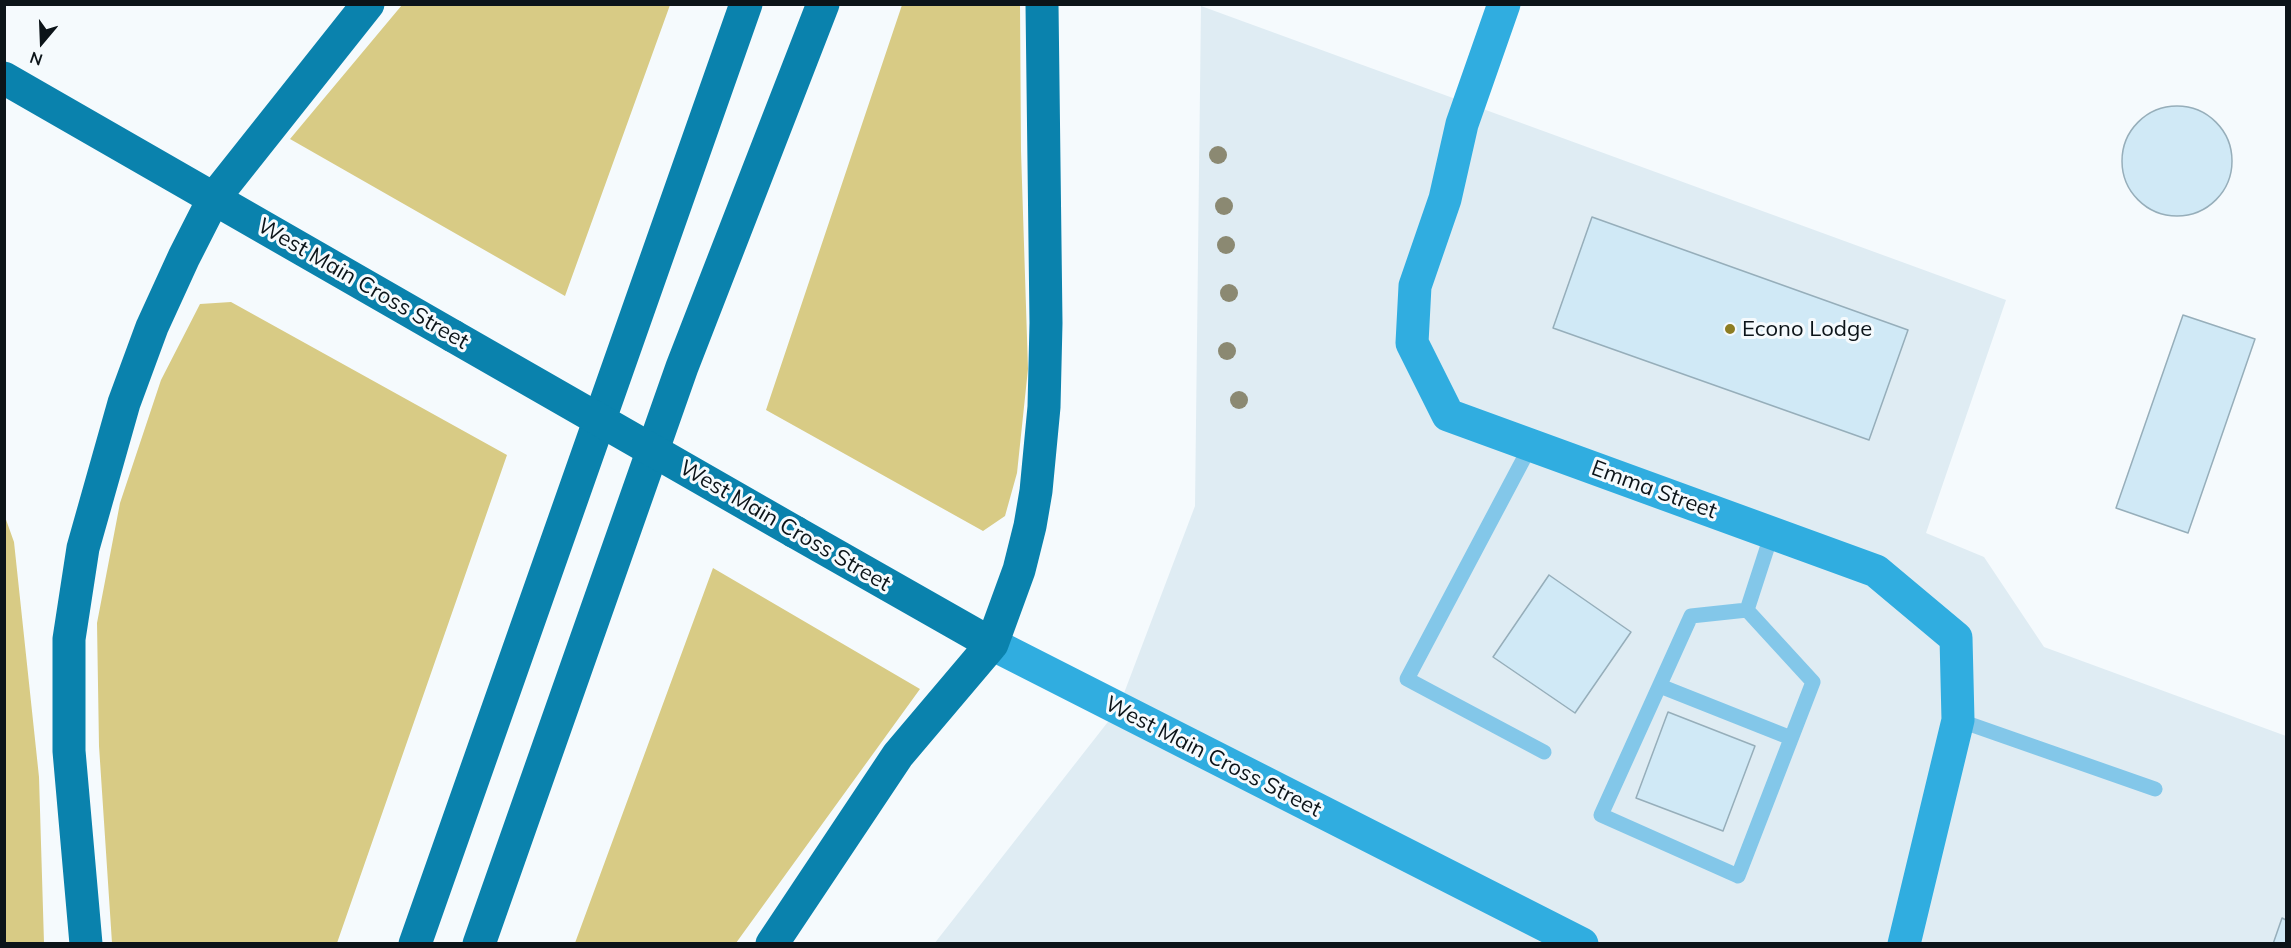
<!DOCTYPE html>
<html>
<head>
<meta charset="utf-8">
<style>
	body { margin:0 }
	#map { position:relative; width:2291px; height:948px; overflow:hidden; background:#f5fafd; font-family:Mulish,sans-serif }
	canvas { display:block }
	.frame { position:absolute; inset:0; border:6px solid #0c1419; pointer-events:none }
	.north { position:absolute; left:12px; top:12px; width:60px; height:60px; -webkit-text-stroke:4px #f5fafd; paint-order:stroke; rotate:199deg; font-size:16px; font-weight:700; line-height:24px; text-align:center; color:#0c1419 }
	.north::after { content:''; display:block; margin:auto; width:21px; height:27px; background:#0c1419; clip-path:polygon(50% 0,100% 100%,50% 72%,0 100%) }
</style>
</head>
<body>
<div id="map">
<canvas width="2291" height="948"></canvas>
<div class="frame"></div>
<div class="north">N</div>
</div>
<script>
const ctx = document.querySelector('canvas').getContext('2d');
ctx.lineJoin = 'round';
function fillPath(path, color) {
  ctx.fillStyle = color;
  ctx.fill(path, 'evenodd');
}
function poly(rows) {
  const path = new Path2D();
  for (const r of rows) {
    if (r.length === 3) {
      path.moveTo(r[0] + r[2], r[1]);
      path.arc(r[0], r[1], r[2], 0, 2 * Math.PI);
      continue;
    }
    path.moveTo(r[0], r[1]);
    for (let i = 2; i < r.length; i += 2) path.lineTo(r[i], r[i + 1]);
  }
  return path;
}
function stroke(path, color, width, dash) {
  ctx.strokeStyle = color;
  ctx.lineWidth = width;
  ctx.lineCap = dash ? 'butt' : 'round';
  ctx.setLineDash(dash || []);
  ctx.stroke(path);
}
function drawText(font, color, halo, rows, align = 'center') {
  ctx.font = font + ' Mulish,sans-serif';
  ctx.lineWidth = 6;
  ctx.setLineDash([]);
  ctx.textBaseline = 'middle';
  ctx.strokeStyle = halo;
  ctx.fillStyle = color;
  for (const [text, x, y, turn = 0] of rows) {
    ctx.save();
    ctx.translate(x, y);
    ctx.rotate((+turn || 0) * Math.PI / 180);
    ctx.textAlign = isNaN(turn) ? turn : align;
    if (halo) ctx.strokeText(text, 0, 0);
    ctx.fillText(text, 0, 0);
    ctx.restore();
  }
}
fillPath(poly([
	[1201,6,2006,300,1926,533,1984,557,2044,647,2286,736,2286,943,934,944,1118,709,1195,506]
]), '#dfecf3');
fillPath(poly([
	[402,5,670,5,565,296,290,139],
	[902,5,1020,5,1021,151,1028,369,1017,473,1005,516,983,531,766,410],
	[231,302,507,455,337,943,112,943,99,746,97,623,120,503,161,380,200,304],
	[4,514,14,542,39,777,44,943,5,943],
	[713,568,920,689,736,943,575,943]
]), '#d8cb85');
const building = poly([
	[2177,161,55],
	[1592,217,1908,330,1869,440,1553,328,1592,217],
	[2183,315,2255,339,2188,533,2116,508,2183,315],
	[1549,575,1631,632,1575,713,1493,657,1549,575],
	[1668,712,1755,746,1723,831,1636,798,1668,712],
	[2282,918,2286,920,2286,944,2273,944,2282,918]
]);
fillPath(building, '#d0e9f6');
stroke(building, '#96aeba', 1.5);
stroke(poly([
	[1531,445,1407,679,1544,752],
	[1747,610,1813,682,1738,876,1601,815,1691,616,1747,610],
	[1747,610,1772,533],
	[1660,686,1791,738],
	[1958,720,2155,789]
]), '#83c7e9', 15);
stroke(poly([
	[1504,4,1462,124,1445,199,1415,286,1412,343,1448,415,1876,571,1956,638,1958,720,1904,944],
	[992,644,1582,944]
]), '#30ade0', 33);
stroke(poly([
	[4,78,453,336],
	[795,532,992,644],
	[86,944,69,751,69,639,83,548,124,403,152,327,184,257,214,198,368,4],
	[415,944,746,4],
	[479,944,682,367,823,4],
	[772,944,898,755,992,644,1019,570,1030,526,1036,491,1044,407,1046,323,1042,4]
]), '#0a82ad', 33);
stroke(poly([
	[453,336,795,532]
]), '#0a82ad', 33);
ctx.fillStyle = '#8b8972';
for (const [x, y] of [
	[1218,155],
	[1224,206],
	[1226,245],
	[1229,293],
	[1227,351],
	[1239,400]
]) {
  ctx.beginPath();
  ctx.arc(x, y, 9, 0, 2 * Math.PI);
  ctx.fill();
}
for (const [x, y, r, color] of [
	[1730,329,6,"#8d7d23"]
]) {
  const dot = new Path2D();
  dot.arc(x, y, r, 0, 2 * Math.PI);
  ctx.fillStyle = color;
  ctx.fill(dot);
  stroke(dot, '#f5fafd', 2);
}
drawText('22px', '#0c1419', '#f5fafd', [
	["West Main Cross Street",363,284,30],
	["Emma Street",1654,490,20],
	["West Main Cross Street",785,526,30],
	["West Main Cross Street",1213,757,27]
]);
drawText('22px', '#0c1419', '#f5fafd', [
	["Econo Lodge",1742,329]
], 'left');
</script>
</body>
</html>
